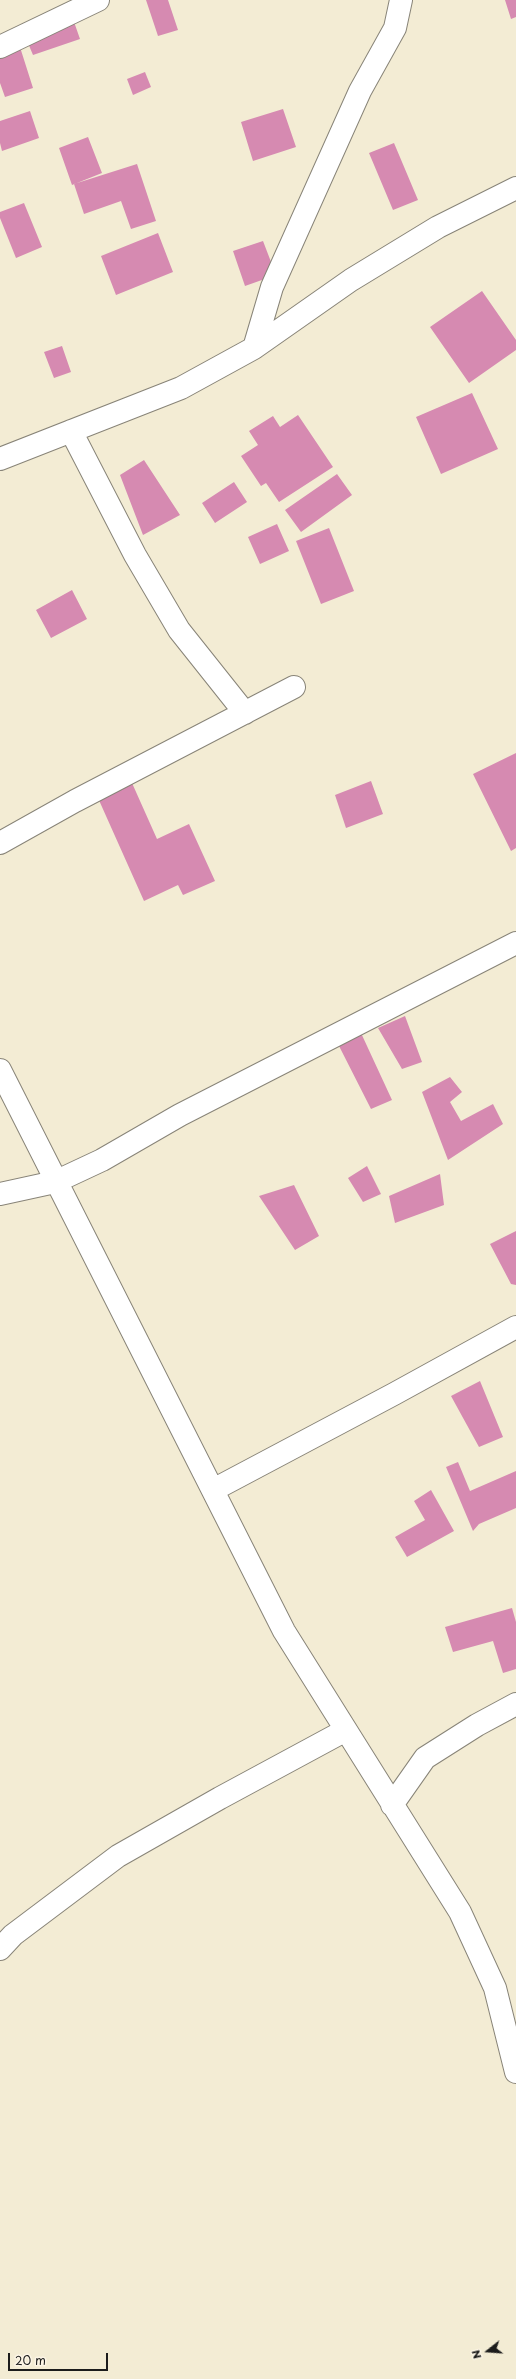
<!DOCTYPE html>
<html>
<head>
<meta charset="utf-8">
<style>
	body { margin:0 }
	#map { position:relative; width:516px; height:2379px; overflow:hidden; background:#f3ecd4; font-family:"Playpen Sans",sans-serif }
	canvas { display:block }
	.north { position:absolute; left:468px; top:2331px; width:40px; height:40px; -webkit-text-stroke:3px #fcf5e5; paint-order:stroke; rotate:253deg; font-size:11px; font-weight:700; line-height:16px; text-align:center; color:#1c1c1c }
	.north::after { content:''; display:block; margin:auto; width:14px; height:18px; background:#1c1c1c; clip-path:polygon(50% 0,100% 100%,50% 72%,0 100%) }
	.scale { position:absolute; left:8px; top:2353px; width:100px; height:18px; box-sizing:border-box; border:2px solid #1c1c1c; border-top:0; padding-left:5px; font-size:12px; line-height:14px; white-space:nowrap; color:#1c1c1c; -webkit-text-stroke:3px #fcf5e5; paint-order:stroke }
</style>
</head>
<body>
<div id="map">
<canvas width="516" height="2379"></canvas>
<div class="north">N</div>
<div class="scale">20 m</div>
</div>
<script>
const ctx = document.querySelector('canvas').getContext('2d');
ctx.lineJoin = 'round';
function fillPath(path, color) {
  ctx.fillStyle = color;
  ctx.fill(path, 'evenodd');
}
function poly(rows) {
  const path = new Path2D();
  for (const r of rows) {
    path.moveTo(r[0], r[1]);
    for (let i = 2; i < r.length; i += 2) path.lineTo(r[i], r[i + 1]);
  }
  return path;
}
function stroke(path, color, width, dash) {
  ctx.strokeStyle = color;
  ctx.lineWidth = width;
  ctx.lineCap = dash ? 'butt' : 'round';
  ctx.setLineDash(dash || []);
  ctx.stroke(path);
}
fillPath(poly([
	[146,0,168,0,178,30,158,36],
	[505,0,516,0,516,17,511,19],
	[73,19,80,39,33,55,25,36],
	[19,44,33,88,5,97,0,83,0,50],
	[145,72,151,87,133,95,127,79],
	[283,109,296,147,253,161,241,122],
	[30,111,39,138,2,151,0,143,0,121],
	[88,137,102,173,72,185,59,148],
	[394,143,418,200,393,210,369,153],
	[137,164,156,221,131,229,121,201,84,214,74,184],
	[24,203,42,247,16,258,0,218,0,212],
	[158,233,173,272,116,295,101,256],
	[263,241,276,275,245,286,233,251],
	[482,291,516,340,516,350,469,383,430,327],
	[62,346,71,372,54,378,44,352],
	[472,393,498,449,441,474,416,417],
	[298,415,333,467,279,502,266,483,261,486,241,456,258,445,249,431,273,416,280,427],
	[144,460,180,515,143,535,120,475],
	[337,474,352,495,301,532,285,510],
	[234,482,247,502,215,523,202,503],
	[277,524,289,551,260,564,248,537],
	[329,528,354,591,321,604,296,541],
	[72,590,87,619,51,638,36,610],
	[516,753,516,848,511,851,473,774],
	[371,781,383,814,346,828,335,795],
	[132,783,157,839,189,824,215,881,183,895,178,885,144,901,98,798],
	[405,1016,422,1062,402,1069,378,1028],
	[361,1033,392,1100,371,1109,338,1044],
	[450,1077,462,1092,450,1102,461,1121,493,1104,503,1124,448,1160,422,1092],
	[367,1166,381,1194,363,1202,348,1178],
	[440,1174,444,1205,395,1223,389,1196],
	[294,1185,319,1236,295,1250,259,1196],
	[516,1231,516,1285,511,1284,490,1244],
	[480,1381,503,1437,479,1447,451,1396],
	[458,1462,470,1491,516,1471,516,1508,479,1524,473,1531,446,1467],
	[431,1490,454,1531,407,1557,395,1537,425,1520,414,1501],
	[512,1608,516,1622,516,1669,503,1673,493,1641,453,1652,445,1627]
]), '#d68ab1');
const street = poly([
	[0,47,98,0],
	[254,348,272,287,360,91,395,28,401,0],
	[71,431,135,555,179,630,245,713],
	[0,459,181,388,254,348,351,280,438,227,516,188],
	[0,843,75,801,294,687],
	[0,1070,284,1631,460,1912,495,1988,516,2072],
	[0,1194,55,1182,102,1160,180,1115,516,943],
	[213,1490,394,1394,516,1327],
	[392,1805,425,1758,477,1725,516,1704],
	[0,1949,13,1935,118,1856,220,1798,346,1730]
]);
stroke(street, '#888478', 24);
stroke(street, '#fff', 22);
</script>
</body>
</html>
